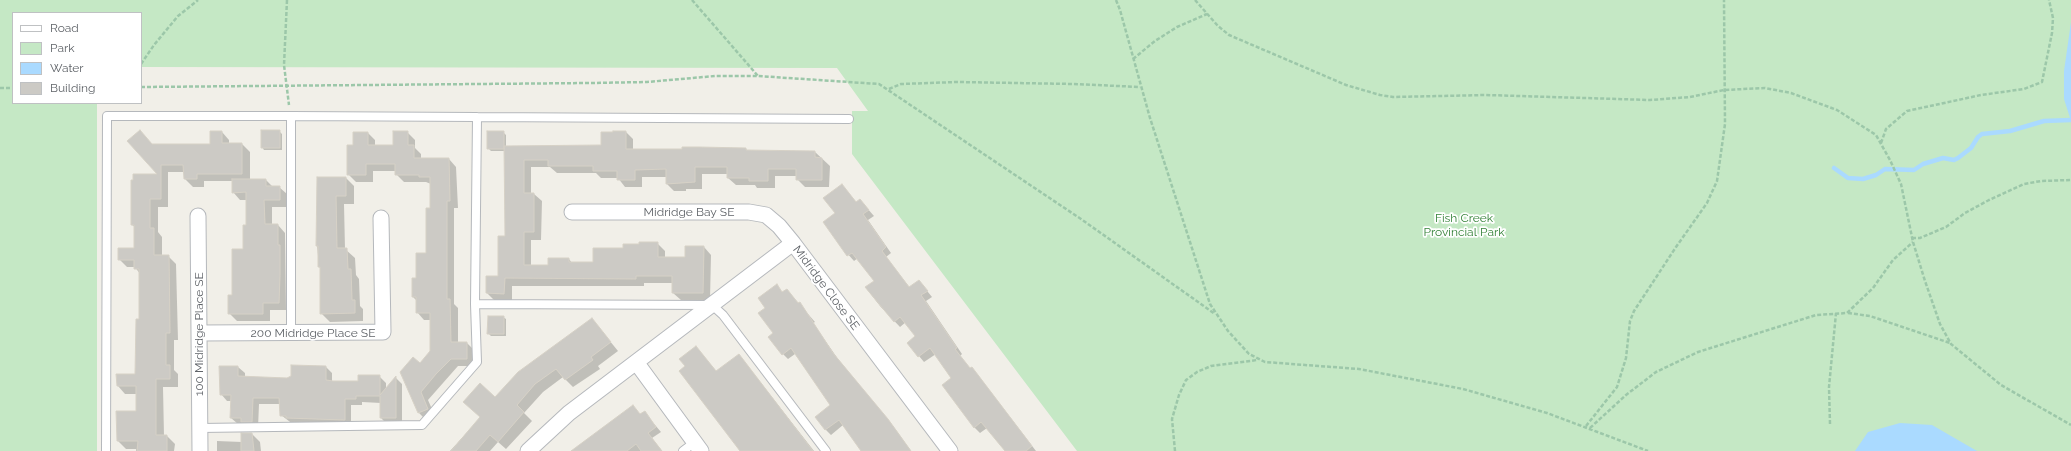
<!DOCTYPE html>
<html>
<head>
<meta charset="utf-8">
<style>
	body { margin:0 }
	#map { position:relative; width:2071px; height:451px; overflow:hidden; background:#f1efe8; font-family:Raleway,sans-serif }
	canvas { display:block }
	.legend { position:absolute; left:12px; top:12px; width:130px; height:92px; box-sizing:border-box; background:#fff; border:1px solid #bfc1c3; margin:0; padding:5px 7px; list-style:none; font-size:12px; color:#5f6368 }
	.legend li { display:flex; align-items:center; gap:8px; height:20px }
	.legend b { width:20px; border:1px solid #bfc1c3 }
</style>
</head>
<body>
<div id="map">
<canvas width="2071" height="451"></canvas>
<ul class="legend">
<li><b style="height:5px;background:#fff"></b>Road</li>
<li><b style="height:11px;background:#c5e8c5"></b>Park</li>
<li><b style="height:11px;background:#aadaff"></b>Water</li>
<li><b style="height:11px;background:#cccac5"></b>Building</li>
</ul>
</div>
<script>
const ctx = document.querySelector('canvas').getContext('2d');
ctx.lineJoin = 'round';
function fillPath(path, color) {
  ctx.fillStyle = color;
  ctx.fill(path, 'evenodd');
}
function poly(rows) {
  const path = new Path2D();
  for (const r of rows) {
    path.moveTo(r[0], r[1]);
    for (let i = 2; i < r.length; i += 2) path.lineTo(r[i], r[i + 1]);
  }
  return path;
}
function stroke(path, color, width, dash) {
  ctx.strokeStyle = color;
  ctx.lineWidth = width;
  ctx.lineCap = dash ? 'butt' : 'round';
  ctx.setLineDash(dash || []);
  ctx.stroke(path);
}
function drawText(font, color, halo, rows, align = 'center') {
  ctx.font = font + ' Raleway,sans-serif';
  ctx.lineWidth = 3.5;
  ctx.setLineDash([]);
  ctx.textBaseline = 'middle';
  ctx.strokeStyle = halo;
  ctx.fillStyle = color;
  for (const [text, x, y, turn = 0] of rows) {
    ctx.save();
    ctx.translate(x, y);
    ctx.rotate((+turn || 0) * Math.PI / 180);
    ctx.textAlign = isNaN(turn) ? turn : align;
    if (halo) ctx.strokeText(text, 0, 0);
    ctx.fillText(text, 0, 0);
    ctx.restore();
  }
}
fillPath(poly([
	[0,0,2071,0,2071,451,1077,451,852,154,852,111,868,111,837,68,141,67,141,13,13,13,13,103,97,103,97,451,0,451]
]), '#c5e8c5');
fillPath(poly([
	[2071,22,2071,121,2064,99,2064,71],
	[1900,423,1932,425,1977,451,1855,451,1868,432]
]), '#aadaff');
fillPath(poly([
	[279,131,282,134,282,150,264,150,262,147],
	[222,132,229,140,229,144,242,144,250,152,250,180,266,180,273,187,279,187,287,194,287,207,272,207,272,225,278,225,285,233,286,310,270,310,270,321,237,321,229,313,244,250,247,226,247,200,240,200,233,192,233,181,204,181,204,187,193,187,185,179,185,172,168,172,168,207,158,207,158,232,162,237,162,256,168,256,176,264,178,340,174,340,174,370,178,374,178,387,163,387,164,436,167,436,175,444,174,451,136,451,136,449,126,449,118,441,137,412,137,394,125,394,118,386,136,375,140,320,140,274,135,267,127,267,119,259,135,249,135,227,132,225,159,175,153,145,211,145],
	[407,132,415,140,415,148,421,154,421,159,449,159,456,167,458,208,454,208,454,304,458,308,458,343,467,343,474,350,475,366,458,366,428,400,435,416,426,420,418,412,420,364,431,351,431,320,424,320,417,312,417,301,413,297,417,279,427,254,431,209,431,184,426,182,404,182,396,174,396,171,373,171,373,182,356,182,348,174,354,146,368,133,375,140,375,146,394,146],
	[503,132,506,135,506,147,602,146,626,132,633,139,633,150,683,150,699,148,746,149,748,151,815,152,830,166,829,187,805,187,797,179,797,176,775,176,775,188,757,188,755,185,736,185,728,178,728,174,702,174,702,189,686,189,686,191,674,191,667,184,667,177,642,177,642,187,625,187,618,178,601,178,596,173,557,173,550,167,531,167,531,194,534,194,542,201,541,240,531,240,531,266,549,266,569,259,572,263,594,263,624,249,657,243,665,251,665,258,686,258,704,247,711,255,710,300,681,300,673,293,673,283,644,283,644,286,512,286,512,301,494,300,487,293,499,277,506,237,505,151,491,151,488,148],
	[318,178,346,178,354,186,354,204,344,204,345,249,355,258,356,275,359,279,360,306,363,309,363,321,330,322,321,313,321,269,319,267,317,245],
	[842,185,857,203,860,200,874,216,868,220,891,253,886,257,910,288,919,281,932,297,926,301,962,354,960,356,970,369,972,368,977,374,1036,451,1007,451,987,428,980,433,974,427,952,378,936,354,924,362,908,343,917,337,906,322,900,327,880,306,866,288,875,281,858,258,854,261,838,243,836,213],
	[776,286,783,293,787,290,815,322,813,323,838,359,893,426,911,451,862,451,843,425,831,435,826,430,816,417,832,406,795,354,788,359,783,354,766,308],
	[503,317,506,319,506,336,491,336,488,333],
	[592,319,618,351,598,366,600,369,573,387,563,377,543,392,524,413,532,421,506,449,498,442,490,451,450,451,481,417,496,399],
	[696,347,717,372,743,360,814,451,740,451,686,366],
	[238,367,245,373,245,377,287,379,326,367,332,373,332,381,359,382,379,376,386,383,386,389,396,378,402,384,402,424,387,424,381,418,381,403,362,402,362,405,351,405,351,426,294,425,281,415,280,404,259,404,258,428,238,424,231,418,231,401,227,401,221,394],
	[644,412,661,432,652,438,662,451,576,451],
	[252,434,260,442,261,451,217,451,217,441,242,442]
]), '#0003');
stroke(poly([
	[1834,168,1848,178,1863,179,1876,175,1885,169,1914,170,1923,164,1943,158,1954,160,1958,158,1971,148,1978,137,1982,134,2010,131,2044,121,2071,120]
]), '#aadaff', 4.5);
const building = poly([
	[140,130,152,144,210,144,210,131,222,131,222,143,242,143,242,174,197,174,197,179,184,179,183,165,161,165,161,199,150,199,150,228,154,228,154,255,169,255,170,333,166,333,166,365,170,365,170,379,156,379,156,435,167,435,167,451,137,451,138,441,117,441,116,411,136,411,136,386,117,386,116,374,135,374,136,319,139,319,139,269,134,269,134,260,118,260,118,248,134,248,134,225,131,225,131,180,133,180,133,174,157,174,127,141,140,130],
	[261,130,280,130,280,148,261,148,261,130],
	[393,131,408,131,408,145,414,145,414,158,449,158,450,201,447,201,447,299,450,299,451,342,467,342,467,359,451,359,436,374,421,392,428,409,418,413,400,372,413,357,420,363,430,351,430,313,416,313,416,297,412,297,412,278,416,278,416,253,426,253,426,208,430,208,430,177,419,177,419,175,395,175,395,164,366,164,366,175,347,175,347,145,353,145,353,132,368,132,368,145,393,145,393,131],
	[487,131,504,131,504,149,487,149,487,131],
	[613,131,626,131,626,149,682,149,682,147,699,147,746,148,746,150,815,151,815,157,822,158,822,180,796,180,796,169,768,169,768,181,749,181,749,178,727,178,727,167,695,167,695,182,666,184,666,169,635,170,635,180,617,180,617,171,593,171,593,166,548,166,548,160,524,160,524,193,534,193,534,232,524,232,524,265,548,265,548,258,569,258,569,262,593,262,593,248,623,248,623,244,639,244,639,242,658,242,658,257,685,257,685,246,704,246,703,293,672,293,672,276,636,276,636,279,505,278,504,294,486,293,486,276,498,276,498,236,505,236,504,146,601,145,601,132,613,132,613,131],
	[317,177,346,177,346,196,336,196,337,248,347,248,348,269,351,269,352,300,355,300,355,313,320,314,320,267,318,267,318,246,316,246,317,177],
	[232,179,266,179,266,186,280,186,280,200,264,200,265,224,278,224,278,245,280,245,280,275,279,303,263,303,263,314,228,314,228,295,232,295,232,249,243,249,243,225,246,225,246,192,232,193,232,179],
	[842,184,856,202,860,199,869,210,863,214,886,247,882,251,909,287,919,280,928,291,921,295,957,348,955,349,970,368,972,367,1032,446,1026,451,1005,451,981,422,974,428,942,385,951,378,930,348,918,357,907,343,915,336,900,317,894,322,865,287,874,281,852,253,847,256,823,222,835,213,823,198,842,184],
	[777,284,782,292,787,289,798,303,800,302,833,353,888,419,911,451,861,451,839,420,825,430,815,417,830,405,791,348,782,355,768,337,773,333,758,313,765,308,758,298,777,284],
	[488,316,504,316,504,334,487,334,488,316],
	[592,318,611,342,591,357,593,360,565,380,556,369,535,384,517,405,524,412,498,442,490,435,476,451,451,451,480,417,463,402,480,383,495,397,518,372,592,318],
	[696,346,716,371,739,354,813,451,740,451,679,371,685,366,679,359,696,346],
	[291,365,326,366,326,380,333,381,358,381,358,375,380,375,380,395,396,376,396,418,380,418,380,396,356,396,356,399,345,399,345,420,286,418,286,416,280,416,279,398,253,398,252,422,241,422,241,418,230,418,231,395,220,395,219,366,238,366,238,376,287,378,291,376,291,365],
	[633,405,640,414,645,411,656,427,648,433,662,451,641,451,636,444,627,451,571,451,633,405],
	[241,433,252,433,254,451,241,451,241,433]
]);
fillPath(building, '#cccac5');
stroke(building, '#d6d1c6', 1);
const lane = poly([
	[475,304,712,305,723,315,826,451],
	[291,334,291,116],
	[200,428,422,425,477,362,475,304,477,117],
	[106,451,107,116,291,116,849,119],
	[683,451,695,442]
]);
const street = poly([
	[572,212,749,212,766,215,779,226,793,243,950,451],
	[198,216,200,451],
	[200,333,383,332,381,218],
	[636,362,701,451],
	[528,451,569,413,793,243]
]);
stroke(lane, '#b5b8bc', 10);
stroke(street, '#b5b8bc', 17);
stroke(poly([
	[287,0,284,65,289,105],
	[692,0,758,76],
	[1116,0,1120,10,1150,118,1210,304,1228,331,1249,354,1265,362,1359,369,1463,389,1547,413,1648,451],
	[1195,0,1218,26,1229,35,1346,85,1380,95,1393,97,1486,95,1650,100,1690,97,1724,90,1765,88,1791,93,1837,110,1876,135,1890,160,1901,184,1913,242,1925,281,1940,324,1951,344,2001,385,2071,425],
	[1133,59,1155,41,1177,27,1207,14],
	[141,64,154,45,178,16,198,0],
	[141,87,590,83,647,82,715,76,758,76,879,84,1081,219,1215,314],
	[0,88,13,88],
	[889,89,901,84,957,82,1074,84,1140,87],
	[1881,143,1886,129,1907,111,1981,95,2024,89,2042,82,2052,33,2053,18,2049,0],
	[1912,238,1920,238,1946,227,1965,213,1989,200,2024,184,2041,181,2071,180],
	[1848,313,1870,316,1950,343],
	[1830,424,1829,387,1836,313],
	[1586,426,1617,387,1626,358,1630,321,1634,311,1676,247,1707,203,1717,181,1725,124,1724,0],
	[1590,428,1626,395,1656,372,1698,352,1816,315,1847,313,1873,288,1893,260,1913,242],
	[1175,451,1172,419,1179,395,1186,380,1197,372,1211,366,1257,360]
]), '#9cc7a9', 2.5, [4, 2]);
stroke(lane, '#fff', 8);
stroke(street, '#fff', 15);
drawText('12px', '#5f6368', '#fff', [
	["Midridge Bay SE",689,212],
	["Midridge Close SE",826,288,53],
	["200 Midridge Place SE",313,333],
	["100 Midridge Place SE",199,334,-90]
]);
drawText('12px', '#348238', '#fff', [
	["Fish Creek",1464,218],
	["Provincial Park",1464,232]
]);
</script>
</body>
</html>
